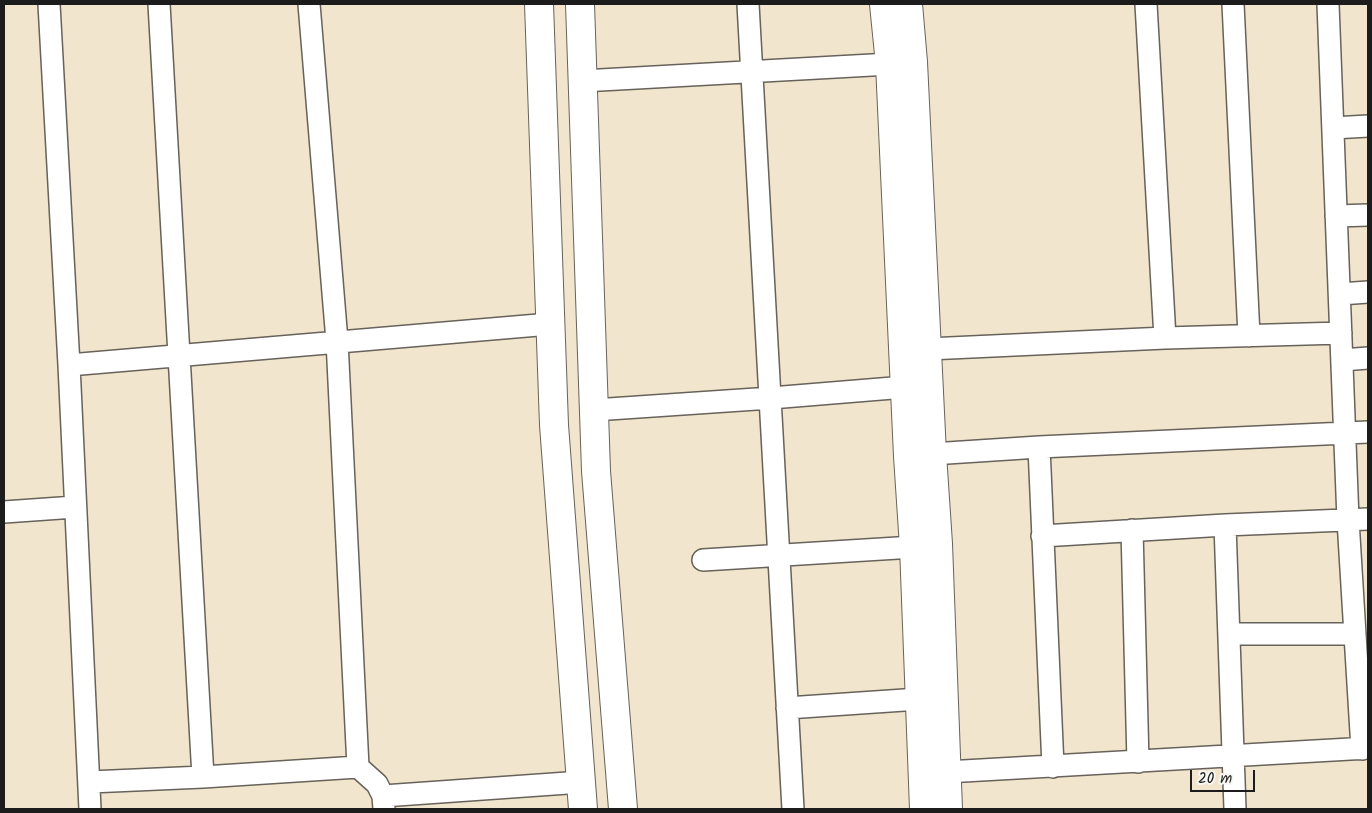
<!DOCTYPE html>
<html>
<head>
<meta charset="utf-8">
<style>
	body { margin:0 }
	#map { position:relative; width:1372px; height:813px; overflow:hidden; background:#f2e5ce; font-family:Kalam,sans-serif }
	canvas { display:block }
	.frame { position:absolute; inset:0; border:5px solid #1c1c1c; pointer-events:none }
	.scale { position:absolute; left:1190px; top:770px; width:65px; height:22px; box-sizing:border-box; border:2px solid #1c1c1c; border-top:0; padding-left:6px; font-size:15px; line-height:18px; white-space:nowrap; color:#1c1c1c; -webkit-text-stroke:4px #f6f6f2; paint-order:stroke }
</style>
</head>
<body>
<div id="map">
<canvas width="1372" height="813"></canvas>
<div class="frame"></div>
<div class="scale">20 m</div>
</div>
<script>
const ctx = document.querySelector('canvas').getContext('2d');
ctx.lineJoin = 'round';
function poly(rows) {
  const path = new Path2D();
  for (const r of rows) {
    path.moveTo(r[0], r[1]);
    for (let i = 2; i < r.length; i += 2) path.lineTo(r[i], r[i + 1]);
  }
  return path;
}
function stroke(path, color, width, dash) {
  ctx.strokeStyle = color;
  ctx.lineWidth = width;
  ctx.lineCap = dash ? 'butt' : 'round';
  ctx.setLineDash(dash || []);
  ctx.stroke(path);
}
const street = poly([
	[49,4,69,365,90,809],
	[159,4,203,777],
	[309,4,337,341,358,767,377,784,383,796,384,809],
	[748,4,793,809],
	[1146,4,1165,338],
	[1233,4,1249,336],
	[1328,4,1348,520,1362,749],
	[582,81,890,64],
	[1333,128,1368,126],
	[1336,216,1368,215],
	[1340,294,1368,292],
	[928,349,1165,338,1341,333],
	[1342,360,1368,358],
	[69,365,550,324],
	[594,410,771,398,905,387],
	[1039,447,1053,767],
	[932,454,1039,447,1368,432],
	[4,512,75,507],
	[1225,525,1368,519],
	[1132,530,1138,762],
	[1042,536,1225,525,1235,809],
	[703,560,914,547],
	[1229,634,1355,634],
	[787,708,919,699],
	[946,772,1368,748],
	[90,782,203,777,358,767],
	[383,796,582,782]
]);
const secondary = poly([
	[539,4,554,425,583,809],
	[580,4,596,471,623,809],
	[884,4,890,64,908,456,914,547,924,809],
	[908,4,913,62,932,454,938,544,948,809]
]);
stroke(street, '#67625a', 24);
stroke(secondary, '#67625a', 30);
stroke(street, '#fff', 21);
stroke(secondary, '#fff', 28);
</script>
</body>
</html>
